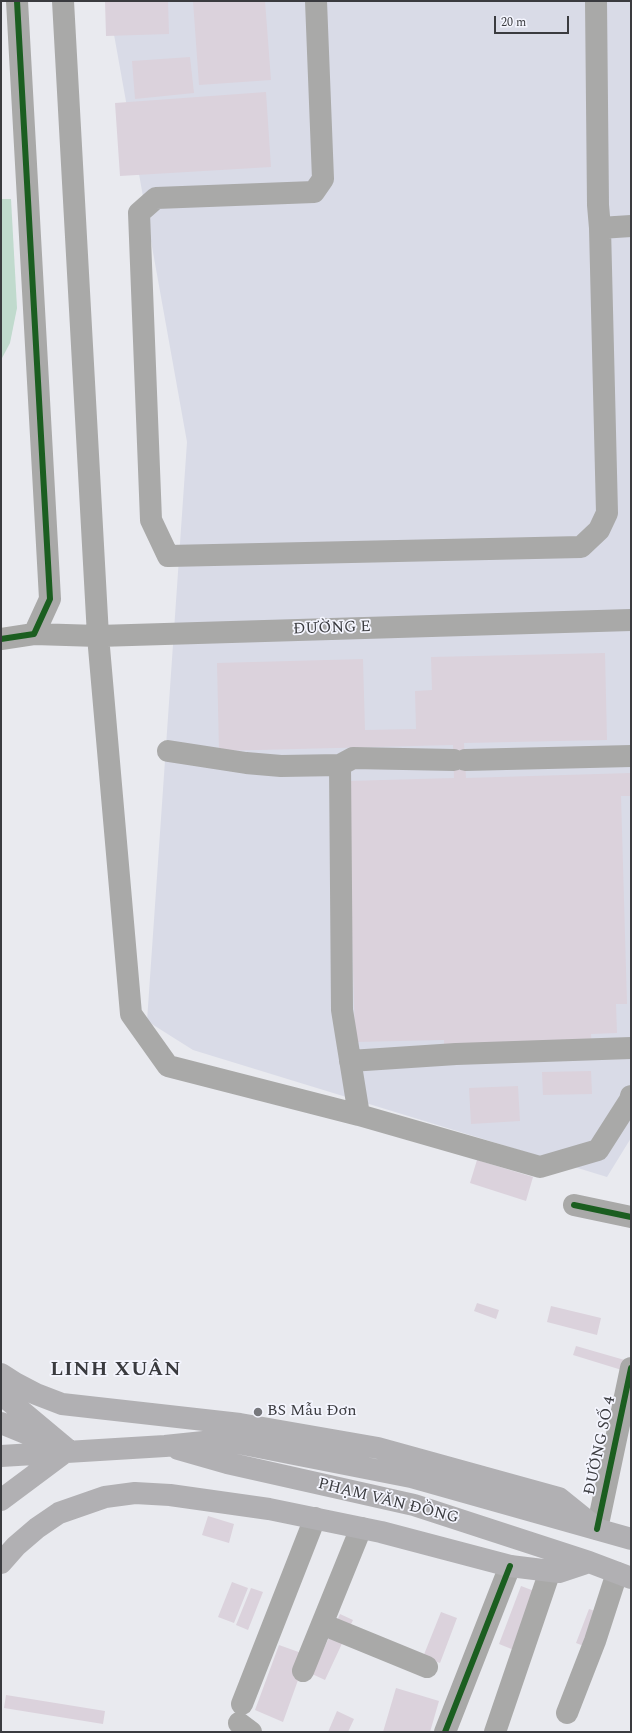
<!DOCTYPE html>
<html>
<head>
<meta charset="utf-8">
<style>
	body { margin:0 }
	#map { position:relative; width:632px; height:1733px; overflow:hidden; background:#e9eaef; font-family:Spectral,serif }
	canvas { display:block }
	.frame { position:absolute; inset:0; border:2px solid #3a3b3f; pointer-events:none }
	.scale { position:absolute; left:494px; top:16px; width:75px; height:18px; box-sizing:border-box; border:2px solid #3a3b3f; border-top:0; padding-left:5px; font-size:12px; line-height:14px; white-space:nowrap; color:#3a3b3f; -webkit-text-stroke:3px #f4f5fe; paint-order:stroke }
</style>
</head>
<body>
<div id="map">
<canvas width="632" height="1733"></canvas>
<div class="frame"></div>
<div class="scale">20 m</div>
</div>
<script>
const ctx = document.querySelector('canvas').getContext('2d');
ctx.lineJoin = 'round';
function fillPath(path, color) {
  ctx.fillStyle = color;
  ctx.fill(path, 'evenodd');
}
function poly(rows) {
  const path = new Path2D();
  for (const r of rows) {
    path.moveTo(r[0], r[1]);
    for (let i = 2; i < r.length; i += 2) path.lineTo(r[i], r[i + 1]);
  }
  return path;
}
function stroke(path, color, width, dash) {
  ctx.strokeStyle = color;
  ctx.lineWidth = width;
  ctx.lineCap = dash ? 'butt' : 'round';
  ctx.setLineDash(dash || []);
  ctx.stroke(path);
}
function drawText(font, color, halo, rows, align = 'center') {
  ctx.font = font + ' Spectral,serif';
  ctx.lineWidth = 3.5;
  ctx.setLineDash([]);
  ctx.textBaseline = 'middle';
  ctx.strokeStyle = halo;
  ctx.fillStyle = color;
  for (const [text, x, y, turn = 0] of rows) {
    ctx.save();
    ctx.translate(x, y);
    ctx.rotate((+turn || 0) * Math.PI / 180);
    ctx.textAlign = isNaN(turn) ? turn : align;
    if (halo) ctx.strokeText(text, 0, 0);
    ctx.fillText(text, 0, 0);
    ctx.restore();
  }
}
fillPath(poly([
	[108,1,631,1,631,1138,607,1177,193,1050,147,1021,187,442]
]), '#d9dbe7');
fillPath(poly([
	[1,199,11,199,17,308,10,343,1,360]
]), '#c0dacd');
fillPath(poly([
	[105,1,168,1,169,34,106,36],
	[193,1,265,1,271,80,199,85],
	[190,57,194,93,135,99,132,61],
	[266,92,271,167,120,176,115,103],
	[605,653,607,740,464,743,466,778,631,773,631,796,621,796,627,1004,616,1004,617,1033,591,1034,592,1049,444,1053,444,1040,355,1042,348,781,454,778,453,745,219,751,217,663,363,659,365,730,416,729,415,691,432,690,431,657],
	[591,1071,592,1094,543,1095,542,1072],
	[518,1086,520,1121,471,1124,469,1088],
	[477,1160,533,1177,526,1201,470,1183],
	[477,1303,499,1310,496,1319,474,1311],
	[551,1306,601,1318,597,1335,547,1322],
	[576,1346,628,1361,625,1371,573,1355],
	[208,1516,234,1524,229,1543,202,1535],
	[232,1582,248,1588,234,1623,218,1617],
	[521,1586,537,1592,514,1650,499,1644],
	[251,1588,263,1592,248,1630,236,1625],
	[589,1609,601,1613,589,1648,576,1643],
	[441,1612,457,1618,440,1663,423,1657],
	[340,1614,353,1620,325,1680,312,1674],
	[279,1645,307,1655,283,1722,255,1710],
	[396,1688,439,1701,430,1732,383,1732],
	[6,1695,105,1711,103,1724,4,1708],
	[337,1711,354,1719,348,1732,328,1732]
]), '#dbd2dc');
stroke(poly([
	[17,1,50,599,34,634],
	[63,1,98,636,131,1014,168,1066,359,1115,540,1167,598,1150,630,1100,631,1096],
	[316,1,323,179,314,192,156,198,139,213,151,520,168,556,581,547,599,530,607,513,600,228,598,205,596,1],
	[600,228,631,226],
	[1,639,34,634,98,636,631,620],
	[168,751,246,763,281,766,340,765],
	[465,760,631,756],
	[350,1061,456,1054,631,1048],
	[359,1115,342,1010,340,765,353,758,454,760],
	[574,1205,631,1217],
	[597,1529,631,1368],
	[322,1624,427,1667],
	[303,1671,361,1528],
	[242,1704,315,1518],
	[567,1713,595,1641,617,1573],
	[239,1723,251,1732],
	[445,1732,510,1566],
	[495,1732,550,1571]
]), '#a9a9a8', 22);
stroke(poly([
	[1,1374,15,1383,36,1394,62,1404,240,1424,378,1448,559,1498,590,1523],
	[1,1394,68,1450],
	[1,1423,50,1443],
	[178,1449,227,1463,414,1505,589,1562,631,1578],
	[1,1456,165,1446,223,1440,411,1477,631,1539],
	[1,1500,68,1450],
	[1,1563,16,1546,37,1528,59,1513,105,1497,135,1493,170,1495,269,1509,381,1532,510,1566,559,1572,589,1562]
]), '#b1b0b3', 22);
stroke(poly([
	[1,639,34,634,50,599,17,1],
	[574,1205,631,1217],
	[597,1529,631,1368],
	[445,1732,510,1566]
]), '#1b5e20', 6);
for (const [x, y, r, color] of [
	[258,1412,5,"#77787d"]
]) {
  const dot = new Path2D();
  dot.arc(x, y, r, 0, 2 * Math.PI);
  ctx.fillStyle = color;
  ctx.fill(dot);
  stroke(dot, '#f4f5fe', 1.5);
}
drawText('16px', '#3a3b3f', '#f4f5fe', [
	["ĐƯỜNG E",332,629,-2],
	["ĐƯỜNG SỐ 4",601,1446,-78],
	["PHẠM VĂN ĐỒNG",388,1502,14]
]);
drawText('16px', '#3a3b3f', '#f4f5fe', [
	["BS Mẫu Đơn",267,1412]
], 'left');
ctx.letterSpacing = '1px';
drawText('bold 20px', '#3a3b3f', '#f4f5fe', [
	["LINH XUÂN",116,1371]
]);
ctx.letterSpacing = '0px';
</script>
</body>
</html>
